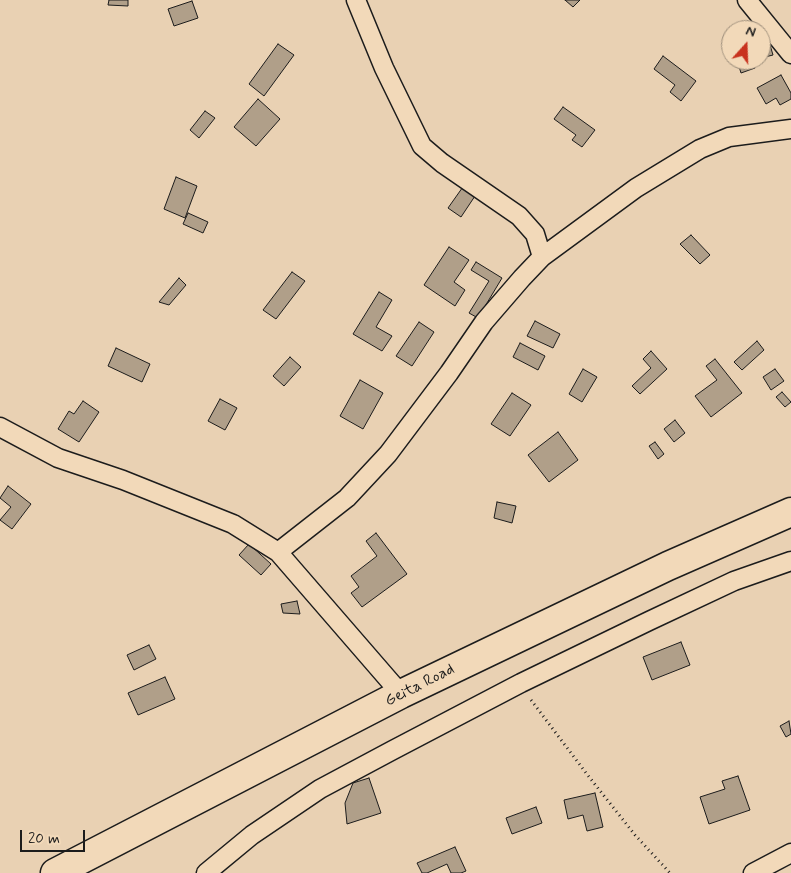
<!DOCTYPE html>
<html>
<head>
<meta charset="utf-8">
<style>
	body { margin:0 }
	#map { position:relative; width:791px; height:873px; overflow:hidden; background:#e9d1b3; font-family:Mynerve,sans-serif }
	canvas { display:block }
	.north { position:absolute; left:721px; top:20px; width:50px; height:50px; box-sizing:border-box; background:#f2d9b9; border:1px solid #9c8d7a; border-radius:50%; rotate:20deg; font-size:14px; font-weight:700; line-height:20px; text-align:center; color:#1c1c1c }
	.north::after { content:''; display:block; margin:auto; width:18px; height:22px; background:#c8321e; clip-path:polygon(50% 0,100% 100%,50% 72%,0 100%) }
	.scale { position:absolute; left:20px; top:830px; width:65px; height:22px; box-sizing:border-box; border:2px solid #1c1c1c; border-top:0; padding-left:6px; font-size:15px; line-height:18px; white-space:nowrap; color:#1c1c1c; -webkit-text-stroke:4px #f2d9b9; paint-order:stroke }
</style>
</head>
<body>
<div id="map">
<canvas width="791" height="873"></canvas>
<div class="north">N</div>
<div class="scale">20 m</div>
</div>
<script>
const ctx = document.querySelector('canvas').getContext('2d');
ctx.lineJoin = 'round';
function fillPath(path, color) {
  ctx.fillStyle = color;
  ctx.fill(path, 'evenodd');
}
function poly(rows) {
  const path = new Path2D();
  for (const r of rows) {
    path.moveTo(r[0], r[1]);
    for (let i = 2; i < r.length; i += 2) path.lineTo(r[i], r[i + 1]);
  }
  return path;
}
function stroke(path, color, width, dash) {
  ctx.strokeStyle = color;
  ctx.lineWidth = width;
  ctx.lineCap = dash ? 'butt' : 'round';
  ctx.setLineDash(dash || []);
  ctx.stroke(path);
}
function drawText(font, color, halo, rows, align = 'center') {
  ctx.font = font + ' Mynerve,sans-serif';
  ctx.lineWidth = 4;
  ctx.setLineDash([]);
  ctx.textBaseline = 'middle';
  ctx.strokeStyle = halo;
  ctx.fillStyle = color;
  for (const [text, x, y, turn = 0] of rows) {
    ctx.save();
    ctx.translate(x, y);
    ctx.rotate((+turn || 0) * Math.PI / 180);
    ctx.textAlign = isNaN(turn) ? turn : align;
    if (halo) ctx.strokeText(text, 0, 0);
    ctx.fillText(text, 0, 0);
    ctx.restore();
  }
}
const building = poly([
	[109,0,128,0,128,6,108,5,109,0],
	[565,0,580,0,573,7,565,0],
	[192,1,198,18,174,26,168,9,192,1],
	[765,28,773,55,761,58,761,30,758,30,765,28],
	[731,38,731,56,726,39,731,38],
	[278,44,294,55,264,96,249,84,278,44],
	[663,56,696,81,681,101,670,92,675,85,654,69,663,56],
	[732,60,755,60,753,61,755,68,741,73,738,63,734,64,732,60],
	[781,75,791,93,791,99,780,105,776,98,766,104,757,88,781,75],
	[258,99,280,119,256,146,234,127,258,99],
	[563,107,595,130,582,147,572,140,576,135,554,119,563,107],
	[205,111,215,118,199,138,190,130,205,111],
	[176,177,197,186,185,218,164,209,176,177],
	[465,184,477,193,461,217,448,208,465,184],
	[188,213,208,222,203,233,183,224,188,213],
	[691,235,710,255,700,264,680,244,691,235],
	[449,247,469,260,454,282,465,290,455,306,424,285,449,247],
	[476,262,502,278,478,318,469,313,489,281,471,270,476,262],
	[292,272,305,281,276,319,263,310,292,272],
	[179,278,186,285,169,305,159,302,179,278],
	[379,292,392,300,376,327,392,336,382,351,353,334,379,292],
	[535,321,560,334,553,348,527,336,535,321],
	[419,322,434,332,412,366,396,356,419,322],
	[757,341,764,350,742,370,734,362,757,341],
	[520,343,545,356,538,370,513,357,520,343],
	[116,348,150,364,142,382,108,366,116,348],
	[651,351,667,369,640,394,632,386,651,368,643,359,651,351],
	[290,357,301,367,284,386,273,376,290,357],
	[715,359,742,393,711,417,695,396,717,380,706,366,715,359],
	[583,369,597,377,582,402,569,394,583,369],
	[775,369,784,381,771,390,763,377,775,369],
	[360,380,383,393,363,429,340,416,360,380],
	[782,392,791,402,785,407,776,397,782,392],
	[512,393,531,405,510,436,491,424,512,393],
	[220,399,237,408,225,430,208,421,220,399],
	[83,401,99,412,79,442,58,429,69,411,74,414,83,401],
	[675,420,685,433,674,442,664,429,675,420],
	[558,432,578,460,549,482,528,455,558,432],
	[655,442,664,454,658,459,649,446,655,442],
	[8,486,31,504,12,529,0,520,11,507,0,498,8,486],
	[497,502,516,506,512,523,494,518,497,502],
	[376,533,407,574,362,607,351,593,359,587,351,576,377,556,366,541,376,533],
	[249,544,271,564,261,575,239,555,249,544],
	[297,601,300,614,283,613,281,604,297,601],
	[681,642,690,665,652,680,643,657,681,642],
	[149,645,156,659,134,670,127,655,149,645],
	[165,677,175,699,138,715,128,693,165,677],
	[789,721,791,734,786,737,780,726,789,721],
	[738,776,750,810,709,824,700,797,725,789,722,781,738,776],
	[369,778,381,813,347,824,345,803,353,783,369,778],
	[595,793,603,827,587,831,583,815,568,819,564,800,595,793],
	[536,807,542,823,512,834,506,818,536,807],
	[455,847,466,871,461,873,451,873,447,864,427,873,422,873,417,863,455,847]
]);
fillPath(building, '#b09f89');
stroke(building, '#1c1c1c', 1);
const minor = poly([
	[356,0,384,68,422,146,442,163,519,216,535,234,542,257],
	[747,0,791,54],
	[0,427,58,458,123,480,233,524,278,552,401,694],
	[278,552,347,498,388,454,449,373,484,322,522,278,542,257,636,188,700,149,729,137,791,129],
	[206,873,252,835,320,789,393,750,521,683,649,621,734,581,791,561],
	[753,873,791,853]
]);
const trunk = poly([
	[55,873,401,694,668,566,791,512]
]);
stroke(minor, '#1c1c1c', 21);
stroke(trunk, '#1c1c1c', 31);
stroke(poly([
	[531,700,586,773,635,835,670,873]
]), '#1c1c1c', 3, [1, 4]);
stroke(minor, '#f2d9b9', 18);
stroke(trunk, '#f2d9b9', 28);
drawText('16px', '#1c1c1c', '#f2d9b9', [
	["Geita Road",420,686,-27]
]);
</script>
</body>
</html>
